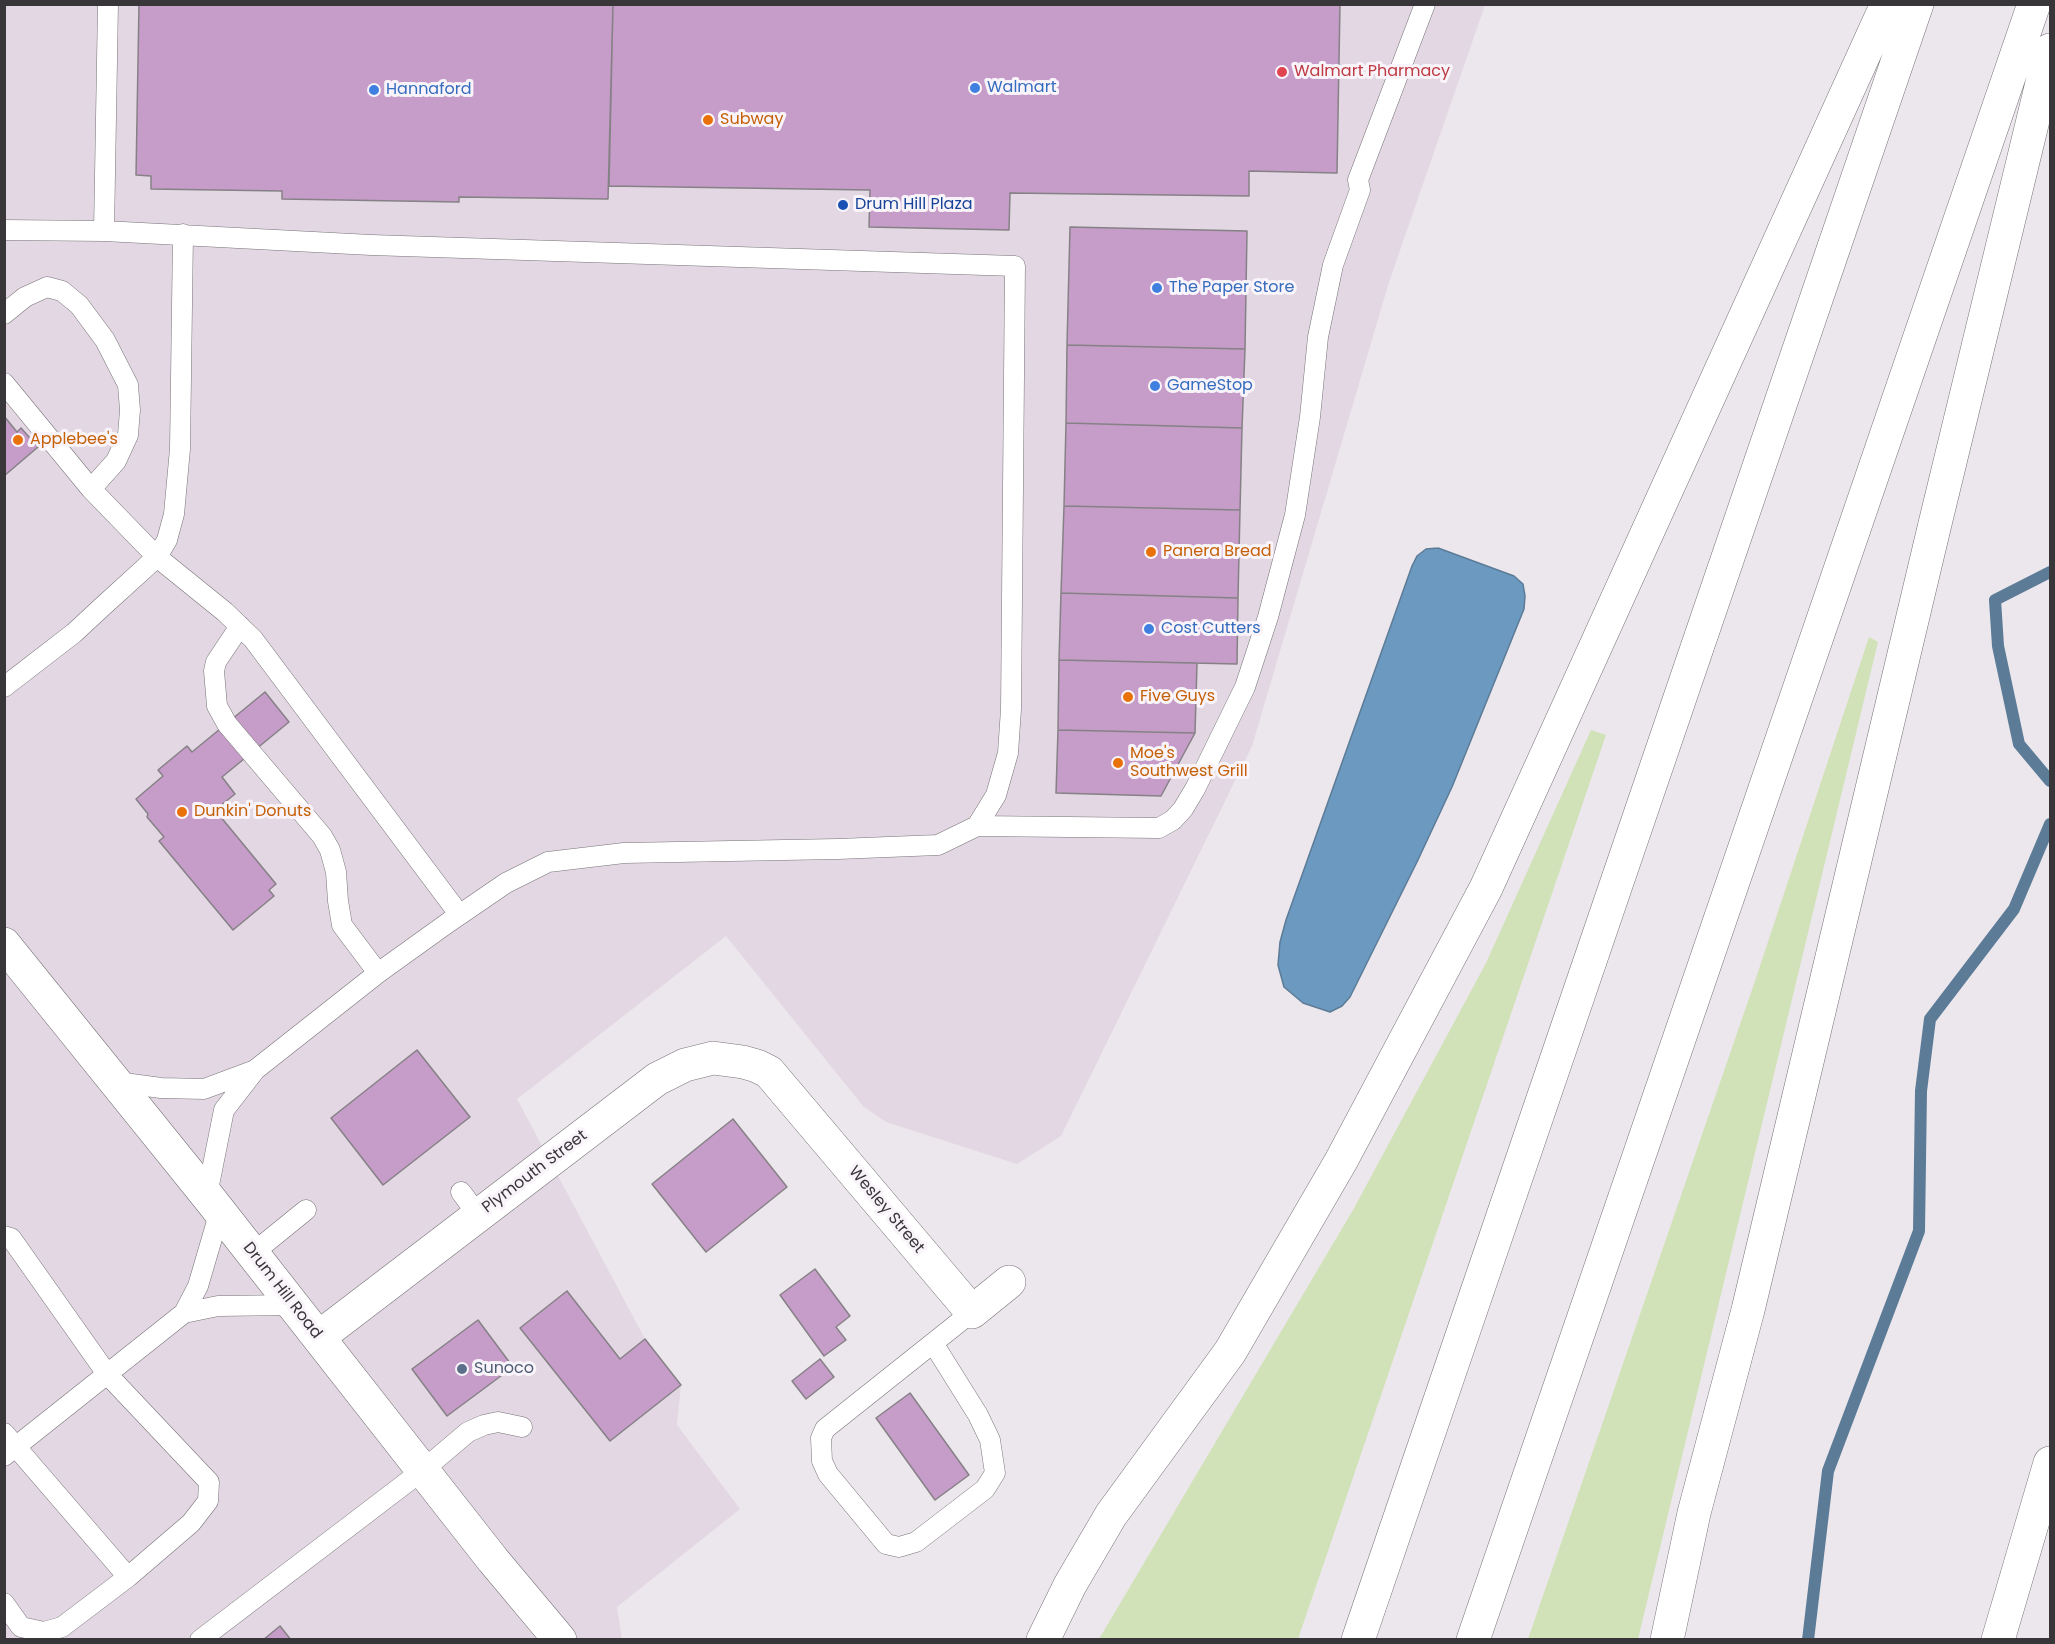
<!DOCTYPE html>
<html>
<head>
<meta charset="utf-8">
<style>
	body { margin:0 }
	#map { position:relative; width:2055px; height:1644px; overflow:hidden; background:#ece7ec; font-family:Poppins,sans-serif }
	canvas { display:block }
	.frame { position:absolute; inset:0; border:6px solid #383638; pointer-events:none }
</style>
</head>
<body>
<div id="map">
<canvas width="2055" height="1644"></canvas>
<div class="frame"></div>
</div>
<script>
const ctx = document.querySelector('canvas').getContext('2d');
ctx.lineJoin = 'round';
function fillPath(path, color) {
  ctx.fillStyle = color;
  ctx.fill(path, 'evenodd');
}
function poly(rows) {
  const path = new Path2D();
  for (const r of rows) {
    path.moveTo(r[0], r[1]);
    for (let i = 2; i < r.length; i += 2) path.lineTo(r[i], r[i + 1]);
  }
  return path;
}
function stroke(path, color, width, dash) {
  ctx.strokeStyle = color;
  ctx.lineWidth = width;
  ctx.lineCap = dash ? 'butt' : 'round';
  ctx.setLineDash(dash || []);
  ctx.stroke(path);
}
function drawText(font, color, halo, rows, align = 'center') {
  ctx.font = font + ' Poppins,sans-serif';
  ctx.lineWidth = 6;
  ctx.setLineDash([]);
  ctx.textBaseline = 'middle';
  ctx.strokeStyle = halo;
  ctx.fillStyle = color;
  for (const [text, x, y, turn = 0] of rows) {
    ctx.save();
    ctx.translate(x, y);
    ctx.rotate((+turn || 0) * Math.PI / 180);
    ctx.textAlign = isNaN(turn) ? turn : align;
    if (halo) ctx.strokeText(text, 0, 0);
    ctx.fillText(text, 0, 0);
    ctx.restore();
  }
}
fillPath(poly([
	[5,5,1485,5,1389,282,1252,746,1061,1136,1017,1164,886,1122,863,1106,726,936,517,1099,645,1339,681,1385,677,1425,740,1509,617,1607,622,1639,5,1640]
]), '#e2d7e2');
fillPath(poly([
	[1869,637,1878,642,1638,1639,1528,1639,1755,981],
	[1591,730,1606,735,1298,1639,1099,1639,1353,1210,1486,963]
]), '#d1e2b8');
const water = poly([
	[1438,548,1514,576,1523,584,1525,596,1524,609,1452,787,1417,862,1350,997,1342,1006,1330,1012,1303,1003,1284,987,1278,965,1280,942,1286,920,1412,566,1417,556,1426,549,1438,548]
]);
fillPath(water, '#6c99c0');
stroke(water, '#5c7b97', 1.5);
stroke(poly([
	[2050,572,1995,600,1998,646,2019,744,2050,781],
	[1808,1640,1828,1471,1919,1231,1921,1091,1930,1019,2014,909,2050,824]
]), '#5c7b97', 12);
const building = poly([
	[139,4,613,4,608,199,459,197,459,202,282,199,282,191,151,189,151,176,136,175,139,4],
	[613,4,1340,4,1337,173,1249,171,1249,196,1010,193,1009,230,869,227,870,190,609,186,613,4],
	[1070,227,1247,231,1245,349,1067,345,1070,227],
	[1067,345,1245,349,1242,428,1066,423,1067,345],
	[4,416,17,432,21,428,38,447,4,476,4,416],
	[1066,423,1242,428,1240,510,1064,506,1066,423],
	[1064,506,1240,510,1238,598,1061,593,1064,506],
	[1061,593,1238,598,1237,664,1059,660,1061,593],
	[1059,660,1197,663,1195,733,1058,730,1059,660],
	[265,692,289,722,222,777,235,794,215,810,276,884,269,890,274,896,233,930,159,841,164,837,147,817,148,814,136,799,163,776,158,770,187,746,192,752,265,692],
	[1058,730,1195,733,1161,796,1056,793,1058,730],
	[417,1050,470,1117,383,1185,331,1118,417,1050],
	[733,1119,787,1187,706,1252,652,1184,733,1119],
	[815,1269,850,1316,836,1327,846,1340,824,1356,780,1295,815,1269],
	[567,1291,620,1359,645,1339,681,1385,610,1441,520,1328,567,1291],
	[478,1320,513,1367,447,1416,412,1369,478,1320],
	[820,1359,834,1377,806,1399,792,1381,820,1359],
	[910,1393,969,1475,935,1500,876,1418,910,1393],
	[280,1626,291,1640,263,1640,280,1626]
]);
fillPath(building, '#c59dc8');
stroke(building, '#868186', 1.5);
const lane = poly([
	[4,230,104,231,371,245,1015,266,1011,709,1008,753,996,795,977,826,938,845,838,849,624,853,548,862,506,883,449,922,378,973,255,1070,224,1110,207,1195],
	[104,231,108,4],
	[4,314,25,297,47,287,62,291,79,305,105,340,128,385,130,410,128,435,116,461,91,489],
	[4,383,91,489,157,557,225,612,253,639,459,914],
	[240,626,216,662,214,671,217,706,227,724,322,836,330,850,336,872,338,901,342,925,378,973],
	[4,687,74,633,102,607,157,557,167,540,174,514,180,449,183,234],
	[977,826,1159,828,1173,820,1183,809,1195,789,1245,687,1268,617,1295,515,1310,417,1318,337,1333,265,1360,190,1358,180,1425,4],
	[116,1082,161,1088,204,1089,255,1070],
	[461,1192,478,1215],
	[4,1236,11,1238,107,1374,209,1482,208,1501,191,1523,128,1577,62,1627,44,1632,21,1627,4,1603],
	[253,1253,306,1210],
	[184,1313,218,1306,293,1305],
	[933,1343,978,1415,990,1440,995,1473,985,1489,916,1542,899,1547,886,1544,828,1474,822,1461,821,1438,825,1429,972,1312],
	[4,1433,128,1577],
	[4,1456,184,1313,198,1286,220,1211],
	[200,1640,423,1470,468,1432,484,1425,498,1422,522,1427]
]);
const street = poly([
	[319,1337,657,1079,685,1065,713,1058,743,1062,757,1066,769,1072,972,1312,1009,1282],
	[1998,1640,2050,1463]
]);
const secondary = poly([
	[4,944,209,1198,493,1560,560,1640]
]);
const highway = poly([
	[1043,1640,1070,1585,1111,1515,1230,1352,1341,1161,1486,888,1887,4],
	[1358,1640,1917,4],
	[1473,1640,2034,4],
	[1667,1640,1694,1513,1748,1310,1934,528,2050,50]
]);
stroke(lane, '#787478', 21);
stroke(street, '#787478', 34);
stroke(secondary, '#787478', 34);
stroke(highway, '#787478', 34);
stroke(lane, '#fff', 20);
stroke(street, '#fff', 33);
stroke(secondary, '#fff', 33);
stroke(highway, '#fff', 33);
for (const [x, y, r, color] of [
	[1282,72,6,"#e0444e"],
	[975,88,6,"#3f7fe0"],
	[374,90,6,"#3f7fe0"],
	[708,120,6,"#e8710a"],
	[843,205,6,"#1a4fb4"],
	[1157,288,6,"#3f7fe0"],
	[1155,386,6,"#3f7fe0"],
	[18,440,6,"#e8710a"],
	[1151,552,6,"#e8710a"],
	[1149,629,6,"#3f7fe0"],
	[1128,697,6,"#e8710a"],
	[1118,763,6,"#e8710a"],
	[182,812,6,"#e8710a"],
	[462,1369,6,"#5c6f8a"]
]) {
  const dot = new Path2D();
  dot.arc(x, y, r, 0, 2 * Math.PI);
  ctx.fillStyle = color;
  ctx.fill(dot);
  stroke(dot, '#f9f4fa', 2);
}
drawText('16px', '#be3a42', '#f9f4fa', [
	["Walmart Pharmacy",1294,72]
], 'left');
drawText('16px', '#366cbe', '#f9f4fa', [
	["Walmart",987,88],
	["Hannaford",386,90],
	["The Paper Store",1169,288],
	["GameStop",1167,386],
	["Cost Cutters",1161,629]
], 'left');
drawText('16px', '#c56008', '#f9f4fa', [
	["Subway",720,120],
	["Applebee's",30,440],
	["Panera Bread",1163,552],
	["Five Guys",1140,697],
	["Moe's",1130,754],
	["Southwest Grill",1130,772],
	["Dunkin' Donuts",194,812]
], 'left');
drawText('16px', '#164399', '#f9f4fa', [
	["Drum Hill Plaza",855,205]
], 'left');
drawText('16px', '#383638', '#f9f4fa', [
	["Plymouth Street",535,1172,-37],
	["Wesley Street",886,1210,50],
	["Drum Hill Road",282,1291,52]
]);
drawText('16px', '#4e5e75', '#f9f4fa', [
	["Sunoco",474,1369]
], 'left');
</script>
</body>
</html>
